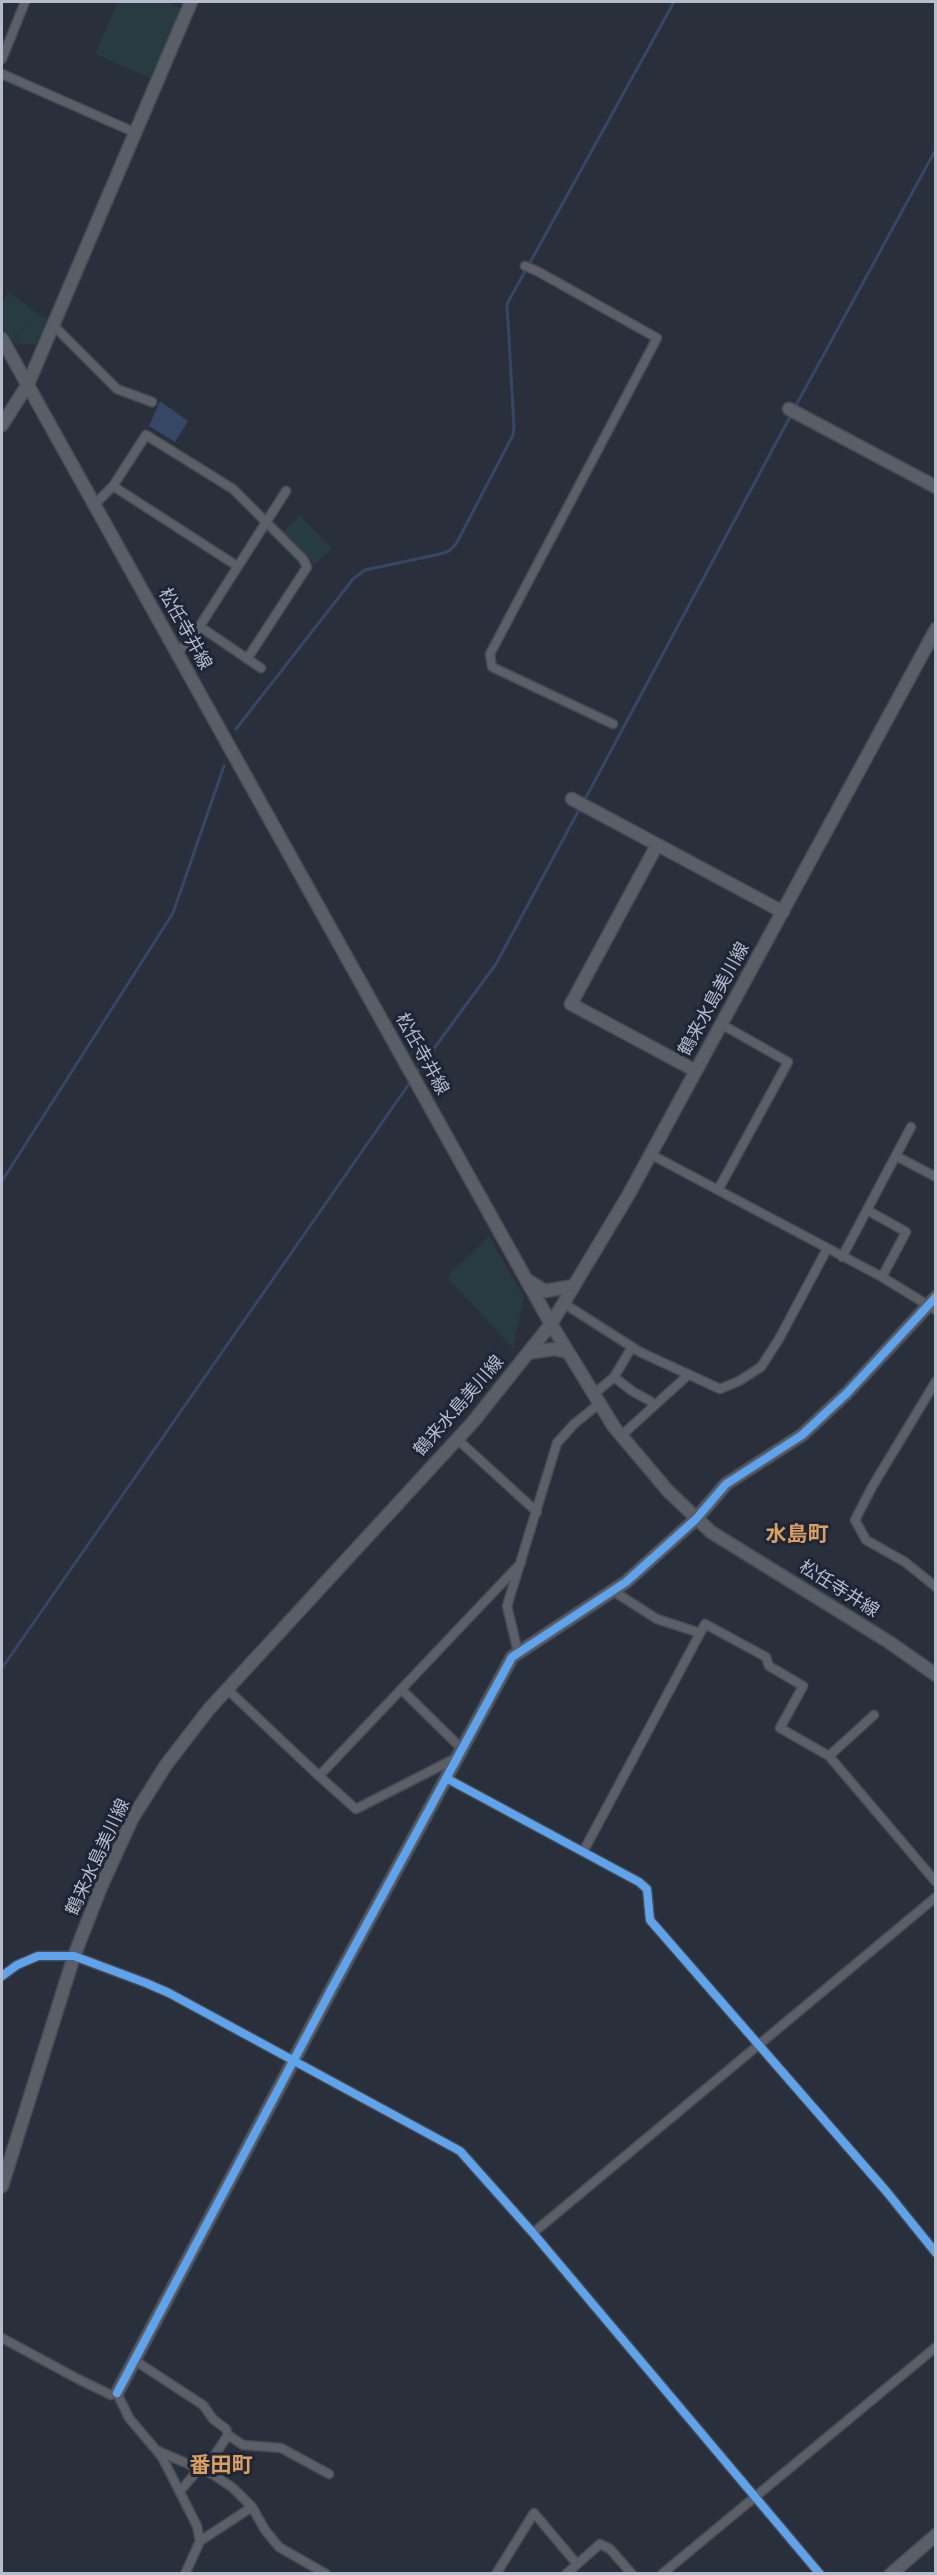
<!DOCTYPE html>
<html>
<head>
<meta charset="utf-8">
<style>
	body { margin:0 }
	#map { position:relative; width:937px; height:2575px; overflow:hidden; background:#2a303b; font-family:Quicksand,sans-serif }
	canvas { display:block }
	.frame { position:absolute; inset:0; border:3px solid #b5bccb; pointer-events:none }
</style>
</head>
<body>
<div id="map">
<canvas width="937" height="2575"></canvas>
<div class="frame"></div>
</div>
<script>
const ctx = document.querySelector('canvas').getContext('2d');
ctx.lineJoin = 'round';
function fillPath(path, color) {
  ctx.fillStyle = color;
  ctx.fill(path, 'evenodd');
}
function poly(rows) {
  const path = new Path2D();
  for (const r of rows) {
    path.moveTo(r[0], r[1]);
    for (let i = 2; i < r.length; i += 2) path.lineTo(r[i], r[i + 1]);
  }
  return path;
}
function stroke(path, color, width, dash) {
  ctx.strokeStyle = color;
  ctx.lineWidth = width;
  ctx.lineCap = dash ? 'butt' : 'round';
  ctx.setLineDash(dash || []);
  ctx.stroke(path);
}
function drawText(font, color, halo, rows, align = 'center') {
  ctx.font = font + ' Quicksand,"Noto Sans JP",sans-serif';
  ctx.lineWidth = 6;
  ctx.setLineDash([]);
  ctx.textBaseline = 'middle';
  ctx.strokeStyle = halo;
  ctx.fillStyle = color;
  for (const [text, x, y, turn = 0] of rows) {
    ctx.save();
    ctx.translate(x, y);
    ctx.rotate((+turn || 0) * Math.PI / 180);
    ctx.textAlign = isNaN(turn) ? turn : align;
    if (halo) ctx.strokeText(text, 0, 0);
    ctx.fillText(text, 0, 0);
    ctx.restore();
  }
}
fillPath(poly([
	[118,2,166,2,181,8,150,78,95,54],
	[8,292,47,320,36,344,11,344,32,320,10,343,2,328,2,304],
	[300,515,332,549,315,565,283,532],
	[489,1236,524,1297,513,1348,447,1277]
]), '#273b41');
fillPath(poly([
	[160,401,188,421,175,442,149,426]
]), '#364665');
stroke(poly([
	[794,409,936,149],
	[236,729,353,579,365,570,440,554,449,551,456,544,513,435,514,427,507,304,674,2],
	[584,801,791,415],
	[416,1073,496,964,581,806],
	[2,1181,173,913,224,766],
	[2,1668,411,1081]
]), '#364665', 3);
const street = poly([
	[2,59,25,2],
	[2,74,134,132],
	[525,266,537,271,657,338,490,654,492,667,613,724],
	[53,325,117,389,152,402],
	[113,486,237,566],
	[94,505,113,486,146,435,233,489,303,559,307,567,247,659],
	[199,626,261,668],
	[177,651,189,643,286,491],
	[650,1154,882,1277,936,1310],
	[896,1156,936,1177],
	[718,1190,788,1062,721,1024],
	[867,1210,906,1232,882,1277],
	[842,1257,911,1127],
	[563,1303,640,1352,720,1389,739,1381,761,1367,779,1339,827,1249],
	[614,1377,632,1391,650,1401,654,1406],
	[936,1381,872,1487,855,1520,866,1540,905,1562,936,1587],
	[594,1394,614,1377,632,1347],
	[621,1436,688,1375],
	[457,1439,537,1512],
	[613,1591,657,1619,700,1633],
	[518,1652,507,1606,557,1443,574,1424,600,1403],
	[227,1689,319,1776],
	[401,1689,462,1749],
	[829,1756,874,1715],
	[456,1758,356,1809,319,1776,521,1563],
	[446,1778,639,1882,647,1889,650,1920,886,2191,936,2253],
	[583,1852,705,1624,766,1657,769,1666,803,1686,780,1728,829,1756,936,1882],
	[2,1976,17,1965,38,1956,74,1956,146,1983,169,1993,460,2151,533,2233,820,2574],
	[533,2233,936,1897],
	[2,2338,78,2379,111,2395,117,2393,129,2418,162,2457,197,2526,200,2541,185,2574],
	[134,2360,203,2405,213,2419,226,2429,228,2435,243,2445,281,2448,329,2474],
	[158,2451,214,2475,233,2488,252,2507],
	[205,2470,228,2435],
	[180,2491,200,2468],
	[200,2541,252,2507,265,2530,279,2547,326,2574],
	[496,2574,534,2513,577,2564],
	[566,2574,600,2544,610,2549,632,2574],
	[662,2574,936,2347]
]);
const secondary = poly([
	[2,339,551,1324,614,1427,668,1491,711,1532,889,1642,936,1675],
	[789,409,936,487],
	[2,425,28,384,191,2],
	[572,799,783,912],
	[657,845,571,1004,696,1071],
	[527,1280,545,1291,574,1286],
	[528,1353,554,1349,568,1352],
	[2,2186,74,1956,101,1887,132,1819,166,1765,209,1709,473,1422,551,1324,629,1194,936,629],
	[117,2393,331,1990,512,1657,626,1582,696,1519,726,1484,802,1435,847,1393,936,1297],
	[891,2574,936,2535]
]);
stroke(street, '#474b53', 11);
stroke(secondary, '#474b53', 15);
stroke(street, '#5b5f68', 8);
stroke(secondary, '#5a5e66', 12);
stroke(poly([
	[446,1778,639,1882,647,1889,650,1920,886,2191,936,2253],
	[2,1976,17,1965,38,1956,74,1956,146,1983,169,1993,460,2151,533,2233,820,2574],
	[117,2393,331,1990,512,1657,626,1582,696,1519,726,1484,802,1435,847,1393,936,1297]
]), '#60a3ed', 8);
drawText('18px', '#b5bccb', '#1d2536', [
	["松任寺井線",185,629,61],
	["鶴来水島美川線",714,999,-61],
	["松任寺井線",422,1054,61],
	["鶴来水島美川線",459,1406,-49],
	["松任寺井線",839,1589,32],
	["鶴来水島美川線",98,1857,-65]
]);
drawText('bold 21px', '#db9f60', '#1d2536', [
	["水島町",797,1535],
	["番田町",221,2466]
]);
</script>
</body>
</html>
